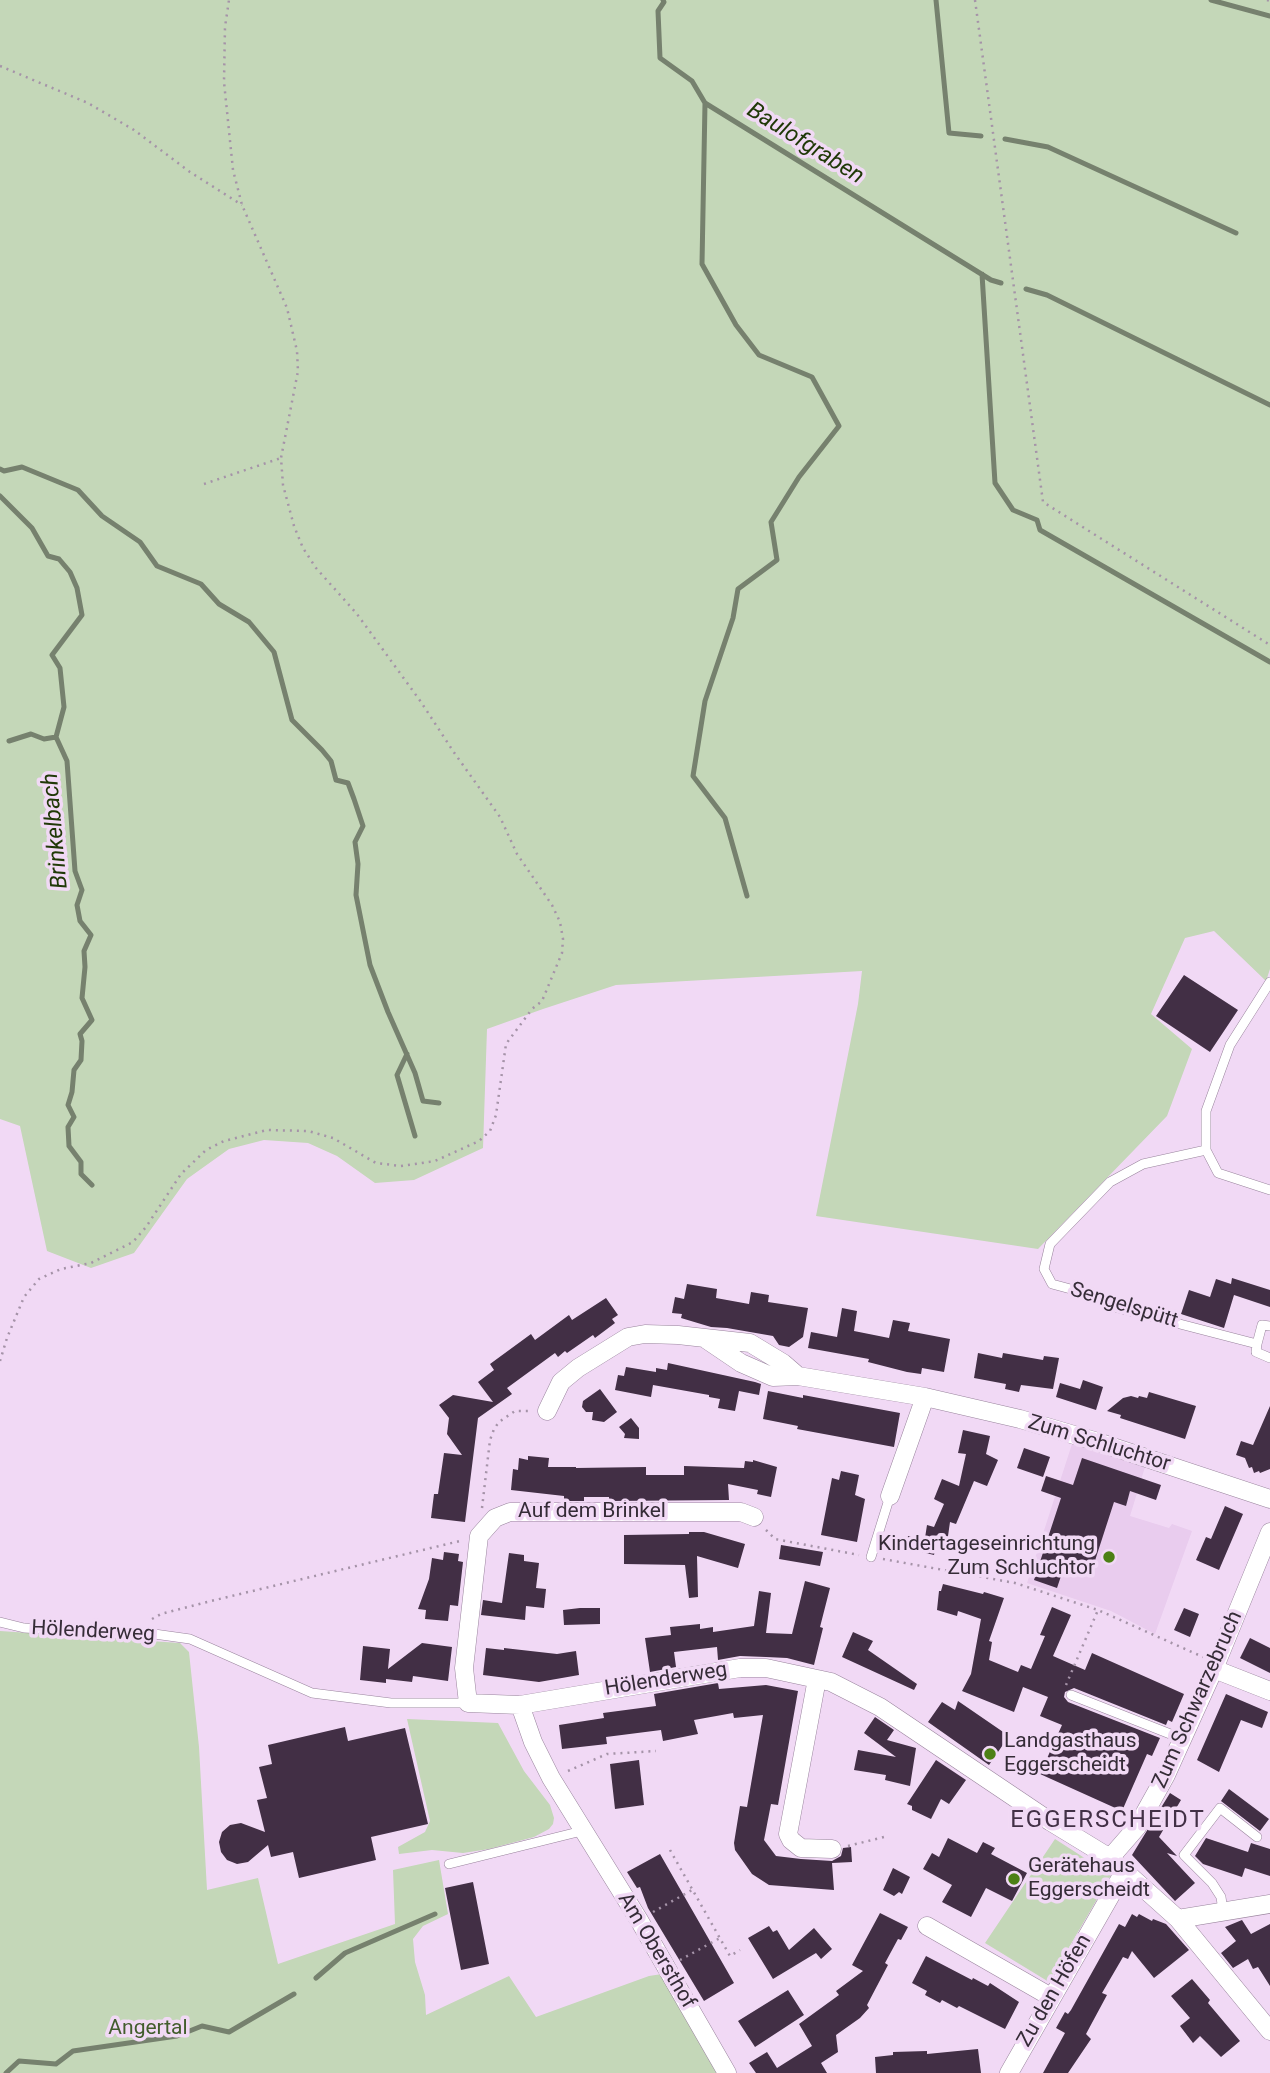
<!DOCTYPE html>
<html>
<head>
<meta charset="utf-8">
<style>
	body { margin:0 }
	canvas { display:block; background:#f1d9f5 }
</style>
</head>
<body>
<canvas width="1270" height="2073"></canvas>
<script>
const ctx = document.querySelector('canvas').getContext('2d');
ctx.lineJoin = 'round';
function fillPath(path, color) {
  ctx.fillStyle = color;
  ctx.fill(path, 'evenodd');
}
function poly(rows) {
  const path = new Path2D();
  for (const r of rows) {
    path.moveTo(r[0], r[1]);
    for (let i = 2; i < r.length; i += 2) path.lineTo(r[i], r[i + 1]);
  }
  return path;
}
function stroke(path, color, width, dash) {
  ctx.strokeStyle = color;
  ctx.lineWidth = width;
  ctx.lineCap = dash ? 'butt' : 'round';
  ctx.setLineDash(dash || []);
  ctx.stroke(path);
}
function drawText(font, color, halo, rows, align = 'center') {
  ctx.font = font + ' Roboto,sans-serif';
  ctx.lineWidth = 7;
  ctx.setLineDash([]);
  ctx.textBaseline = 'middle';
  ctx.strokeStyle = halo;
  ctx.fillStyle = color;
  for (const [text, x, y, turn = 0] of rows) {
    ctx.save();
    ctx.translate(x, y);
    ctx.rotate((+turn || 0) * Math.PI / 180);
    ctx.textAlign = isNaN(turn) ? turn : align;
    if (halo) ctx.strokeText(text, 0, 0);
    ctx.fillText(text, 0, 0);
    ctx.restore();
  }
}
fillPath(poly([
	[1072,1444,1145,1467,1130,1516,1169,1528,1172,1524,1192,1531,1155,1634,1111,1611,1027,1583]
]), '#e9ccee');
fillPath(poly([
	[0,0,1270,0,1270,969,1266,981,1214,931,1185,938,1151,1014,1192,1049,1167,1116,1038,1249,816,1216,858,1004,862,971,616,985,543,1009,487,1029,483,1148,414,1180,375,1183,337,1156,308,1143,264,1140,229,1149,187,1179,134,1253,91,1268,47,1251,20,1126,0,1119],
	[0,1631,180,1643,189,1652,199,1747,207,1890,258,1878,278,1964,395,1924,393,1870,439,1860,448,1914,423,1926,413,1939,415,1962,425,1995,426,2015,509,1976,536,2017,649,1976,662,1974,719,2073,0,2073],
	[407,1719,498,1723,524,1771,550,1805,554,1818,553,1824,549,1829,534,1837,489,1849,463,1853,432,1850,399,1854,398,1847,425,1832,430,1821],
	[1055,1839,1111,1875,1049,1982,985,1943]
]), '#c4d7b8');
stroke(poly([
	[663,0,664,2,658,11,660,58,692,81,705,103,991,280,1001,283],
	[936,0,949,133,981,136],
	[1211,0,1270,16],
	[705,103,702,264,736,325,759,355,812,377,839,426,799,477,771,522,777,560,738,589,733,618,705,701,693,776,725,818,747,896],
	[1005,139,1048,147,1236,233],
	[982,274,995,483,1013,510,1037,520,1040,530,1270,662],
	[1026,289,1047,295,1270,405],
	[0,469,4,471,22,467,78,490,102,516,140,542,157,566,201,584,219,604,249,622,274,652,292,720,322,750,331,761,336,780,348,783,354,799,363,826,355,842,358,864,356,895,370,965,388,1012,415,1073,423,1101,439,1103],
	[0,496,32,528,48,556,59,559,70,572,77,588,82,615,52,655,60,668,64,707,56,737,67,761,75,871,82,890,77,905,80,921,91,935,84,951,85,967,82,998,92,1020,80,1034,82,1041,81,1060,74,1070,72,1092,68,1105,74,1117,68,1127,69,1146,81,1162,81,1174,92,1185],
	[9,741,31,734,44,739,56,737],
	[407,1054,397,1075,415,1136],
	[316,1978,345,1953,435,1914],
	[6,2073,19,2061,56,2064,73,2051,177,2036,202,2026,229,2032,294,1994]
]), '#76816e', 5);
fillPath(poly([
	[1184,975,1238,1010,1210,1052,1156,1016],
	[1232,1278,1270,1290,1270,1307,1234,1295,1224,1328,1181,1314,1189,1290,1210,1297,1216,1279,1231,1284],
	[687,1284,717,1289,716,1298,749,1304,751,1292,769,1295,768,1302,808,1308,803,1337,789,1347,779,1345,773,1336,727,1328,711,1327,681,1318,682,1314,672,1313,675,1297,684,1299],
	[606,1298,618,1315,612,1319,615,1323,595,1338,593,1335,567,1353,565,1351,558,1357,555,1353,507,1388,512,1394,478,1418,465,1522,431,1518,434,1494,438,1494,444,1453,462,1455,447,1434,449,1418,439,1405,453,1395,493,1402,478,1382,494,1370,490,1364,531,1334,535,1340,569,1315,572,1320],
	[842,1308,857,1311,854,1331,889,1338,893,1320,910,1323,908,1331,950,1339,944,1372,922,1368,921,1374,907,1372,868,1362,869,1359,808,1348,811,1332,837,1337],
	[978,1353,1002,1358,1003,1353,1043,1360,1044,1356,1059,1358,1053,1389,1021,1385,1019,1392,1005,1389,1006,1384,974,1378],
	[668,1363,755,1382,761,1384,759,1395,739,1391,735,1411,718,1408,720,1399,709,1397,709,1395,653,1385,651,1397,615,1390,618,1375,624,1376,626,1367,656,1372,656,1368,667,1370],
	[1083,1380,1103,1387,1096,1410,1056,1397,1060,1383,1080,1389],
	[600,1389,617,1412,604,1422,592,1420,593,1412,586,1412,582,1407,583,1401],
	[768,1391,803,1398,803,1395,900,1413,894,1447,797,1429,798,1426,763,1419],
	[1149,1392,1196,1406,1185,1439,1120,1418,1121,1415,1107,1411,1123,1398,1131,1396,1138,1398,1139,1396,1147,1398],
	[1270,1406,1270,1469,1260,1473,1259,1471,1254,1473,1252,1467,1249,1468,1245,1458,1236,1455,1241,1441,1253,1445],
	[631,1418,639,1428,639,1439,624,1438,625,1434,619,1427],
	[963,1430,990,1436,986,1454,998,1460,987,1486,974,1481,956,1524,950,1522,947,1543,937,1541,934,1555,906,1548,908,1536,925,1538,927,1525,934,1527,944,1504,934,1499,942,1479,959,1486,966,1454,958,1453],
	[1024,1448,1050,1457,1043,1477,1017,1468],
	[528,1456,549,1458,548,1467,576,1467,576,1468,646,1467,646,1475,684,1475,684,1466,744,1468,745,1461,753,1462,753,1460,777,1467,771,1497,757,1494,758,1490,728,1484,729,1500,609,1501,609,1497,584,1497,584,1501,564,1501,564,1496,511,1490,513,1469,518,1470,519,1458,528,1460],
	[1082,1458,1161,1485,1156,1500,1130,1491,1126,1506,1114,1502,1090,1576,1064,1567,1057,1588,1034,1580,1061,1498,1041,1491,1046,1476,1073,1485],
	[841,1471,859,1475,855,1495,865,1499,857,1542,821,1535,832,1478,839,1480],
	[1225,1506,1243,1514,1219,1570,1196,1560,1206,1537,1211,1539],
	[689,1532,704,1532,745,1544,738,1568,697,1556,698,1597,689,1598,685,1565,624,1564,624,1535,689,1534],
	[781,1545,823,1552,820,1566,779,1559],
	[444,1552,459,1554,458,1561,463,1562,458,1606,450,1605,448,1621,425,1619,426,1610,418,1609,429,1579,432,1558,443,1560],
	[509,1553,524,1555,524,1561,539,1563,536,1588,546,1589,544,1608,526,1606,525,1620,481,1615,483,1600,502,1603],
	[805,1581,830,1588,820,1627,823,1628,814,1665,787,1658,766,1657,740,1656,718,1660,717,1647,674,1652,676,1667,650,1672,645,1638,671,1635,670,1627,700,1624,700,1629,713,1627,713,1632,754,1626,759,1591,771,1593,766,1633,792,1634],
	[943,1584,983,1594,984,1592,1004,1598,989,1641,992,1642,989,1660,1018,1672,1021,1665,1031,1669,1045,1636,1040,1635,1052,1607,1071,1615,1053,1656,1085,1670,1092,1653,1184,1694,1172,1722,1168,1720,1166,1725,1074,1688,1065,1692,1064,1697,1068,1702,1160,1738,1152,1756,1147,1754,1122,1811,1040,1774,1062,1725,1040,1716,1048,1697,1023,1687,1014,1712,962,1691,971,1674,981,1619,958,1611,957,1616,937,1610,939,1591,941,1591],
	[580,1608,600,1608,600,1624,564,1625,563,1610],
	[1184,1608,1199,1614,1190,1637,1174,1630],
	[853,1632,873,1641,868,1650,917,1684,914,1690,842,1657],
	[1250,1638,1270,1648,1270,1673,1240,1658],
	[422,1643,452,1647,448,1681,413,1676,412,1682,386,1679,386,1683,360,1680,363,1646,390,1649,388,1669],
	[486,1648,504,1650,504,1648,557,1654,576,1651,579,1675,539,1682,483,1675],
	[718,1683,719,1689,766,1685,798,1691,778,1805,771,1804,764,1840,776,1856,801,1859,832,1861,841,1856,843,1848,851,1847,852,1862,832,1863,834,1890,769,1885,752,1874,735,1850,734,1843,740,1806,747,1807,763,1715,734,1718,733,1713,694,1720,698,1734,663,1741,661,1730,606,1737,607,1744,562,1749,559,1725,604,1718,603,1713,656,1706,654,1694],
	[1226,1694,1268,1712,1262,1728,1241,1720,1219,1772,1197,1760],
	[958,1701,1009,1736,989,1765,928,1722,942,1702,955,1710],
	[875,1717,894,1730,887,1740,916,1748,910,1786,885,1780,886,1775,854,1770,858,1750,896,1757,864,1733],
	[345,1727,348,1741,405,1728,428,1824,371,1837,376,1860,299,1878,293,1852,271,1857,268,1845,248,1862,237,1864,227,1860,221,1852,219,1842,222,1832,230,1825,241,1823,265,1832,257,1800,267,1798,259,1767,272,1764,268,1745],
	[639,1760,644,1805,615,1809,610,1764],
	[936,1760,966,1780,949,1804,941,1799,931,1819,912,1810,912,1806,907,1804],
	[1229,1789,1269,1819,1260,1831,1221,1801],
	[1170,1793,1181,1800,1159,1837,1177,1856,1167,1853,1195,1883,1175,1901,1132,1855],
	[948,1838,977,1853,983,1842,995,1848,991,1854,1027,1873,1012,1901,986,1888,971,1917,942,1902,952,1885,923,1869,932,1853,939,1857],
	[1206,1838,1248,1852,1251,1843,1270,1849,1270,1876,1245,1868,1242,1877,1203,1864,1195,1856],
	[660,1854,734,1983,704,2001,648,1908,640,1887,637,1888,627,1872],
	[893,1868,910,1877,902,1894,899,1892,894,1896,883,1890],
	[473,1882,489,1964,461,1970,445,1888],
	[880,1913,908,1927,901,1940,898,1939,885,1963,888,1965,867,2005,869,2008,860,2018,836,2035,838,2052,821,2063,827,2073,756,2073,749,2063,767,2052,777,2068,812,2046,799,2024,839,1995,836,1991,863,1971,852,1965],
	[1132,1914,1137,1917,1139,1914,1152,1921,1153,1919,1166,1924,1189,1950,1154,1978,1132,1951,1128,1959,1123,1957,1102,1993,1107,1995,1086,2034,1091,2039,1068,2073,1043,2073,1065,2033,1056,2028,1065,2012,1068,2014,1071,2010,1119,1924,1125,1927],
	[1242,1920,1251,1934,1270,1924,1270,1986,1258,1967,1253,1969,1248,1959,1233,1968,1221,1953,1236,1941,1225,1927],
	[769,1926,773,1932,777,1930,789,1950,814,1928,832,1949,821,1959,816,1953,773,1979,748,1938],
	[926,1956,972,1980,973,1978,988,1986,990,1983,1019,2002,1005,2029,959,2006,957,2008,942,2000,940,2003,925,1995,927,1991,912,1983],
	[1192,1979,1210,2000,1208,2003,1240,2041,1221,2057,1200,2036,1193,2043,1180,2026,1190,2018,1171,1996],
	[788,1990,804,2015,755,2047,738,2021],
	[978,2049,981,2073,876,2073,875,2057,893,2055,893,2052,927,2051,927,2054]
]), '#422f45');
const lane = poly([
	[1270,982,1230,1045,1206,1111,1206,1150,1218,1173,1270,1190],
	[1206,1150,1143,1164,1110,1182,1050,1244,1044,1269,1052,1284,1078,1291,1118,1308,1257,1344,1256,1352,1270,1358],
	[1257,1344,1262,1325,1270,1326],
	[871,1557,890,1496],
	[0,1622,24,1628,127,1634,140,1632,190,1639,312,1693,391,1703,468,1703],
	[1071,1695,1183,1739],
	[449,1864,582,1831],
	[1223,1911,1221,1897,1212,1883,1184,1855,1220,1808,1257,1837]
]);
const street = poly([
	[707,1340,741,1363,773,1377,798,1376,925,1397,1020,1419,1098,1442,1270,1499],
	[547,1411,561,1382,578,1368,628,1337,645,1334,678,1335,750,1343,783,1363,798,1376],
	[890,1496,925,1397],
	[754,1517,741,1512,510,1512,495,1518,479,1536,464,1668,468,1703,520,1705,740,1668,766,1668,831,1682,880,1707,1051,1822,1110,1858,1178,1919,1270,2031],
	[1214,1669,1270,1691],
	[817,1679,788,1834,791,1840,801,1848,832,1849],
	[520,1705,533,1742,551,1778,639,1920,727,2073],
	[1110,1858,1137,1827,1166,1775,1214,1669,1270,1532],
	[1178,1919,1270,1904],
	[927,1926,1051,1997],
	[1009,2073,1124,1872]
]);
stroke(lane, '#99849d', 10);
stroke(street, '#99849d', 19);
stroke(poly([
	[975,0,1043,502,1270,645],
	[1267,0,1270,1],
	[0,66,88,103,134,130,190,172,242,205],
	[204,484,281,458],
	[0,1361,7,1338,24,1297,39,1279,61,1269,91,1263,133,1242,146,1227,181,1174,206,1150,224,1141,267,1130,308,1131,333,1138,376,1163,401,1166,435,1161,479,1141,490,1131,496,1115,506,1044,532,1009,542,1001,562,953,563,939,560,922,552,905,517,854,500,817,453,751,421,702,357,614,316,568,303,548,294,526,283,485,281,458,298,371,297,351,287,308,242,205,233,170,224,82,225,27,229,0],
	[482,1508,490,1440,494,1429,499,1422,515,1411,530,1411],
	[766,1530,775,1539,859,1555],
	[883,1559,1015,1583,1098,1610,1203,1657],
	[152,1619,161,1614,211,1601,460,1541],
	[1066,1685,1098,1610],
	[568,1771,607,1754,656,1751],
	[848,1846,888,1836],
	[670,1850,730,1956,740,1950],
	[653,1912,692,1890],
	[680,1960,720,1938]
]), '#a593a8', 2.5, [2, 5]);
stroke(lane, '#fff', 9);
stroke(street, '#fff', 18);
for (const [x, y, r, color] of [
	[1109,1557,7,"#4c8015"],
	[990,1754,7,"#4c8015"],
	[1014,1879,7,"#4c8015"]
]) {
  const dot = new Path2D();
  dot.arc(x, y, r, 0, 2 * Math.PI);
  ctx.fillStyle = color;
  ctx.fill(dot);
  stroke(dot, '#f1d9f5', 2.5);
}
drawText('21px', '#352c37', '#f1d9f5', [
	["Sengelspütt",1124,1306,17],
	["Zum Schluchtor",1099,1444,17],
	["Auf dem Brinkel",592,1512],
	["Hölenderweg",93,1632,3],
	["Hölenderweg",666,1680,-9],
	["Zum Schwarzebruch",1198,1700,-66],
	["Am Obersthof",656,1951,59],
	["Zu den Höfen",1055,1991,-60]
]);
drawText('21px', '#352c37', '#f1d9f5', [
	["Kindertageseinrichtung",1095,1545,"right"],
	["Zum Schluchtor",1095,1569,"right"],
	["Landgasthaus",1004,1742],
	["Eggerscheidt",1004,1766],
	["Gerätehaus",1028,1867],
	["Eggerscheidt",1028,1891]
], 'left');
drawText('21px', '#425d2d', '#f1d9f5', [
	["Angertal",148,2029]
]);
drawText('italic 23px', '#203907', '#f1d9f5', [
	["Baulofgraben",805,144,32],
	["Brinkelbach",56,831,-95]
]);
ctx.letterSpacing = '2px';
drawText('24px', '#423046', '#f1d9f5', [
	["EGGERSCHEIDT",1108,1821]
]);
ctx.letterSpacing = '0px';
</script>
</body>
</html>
